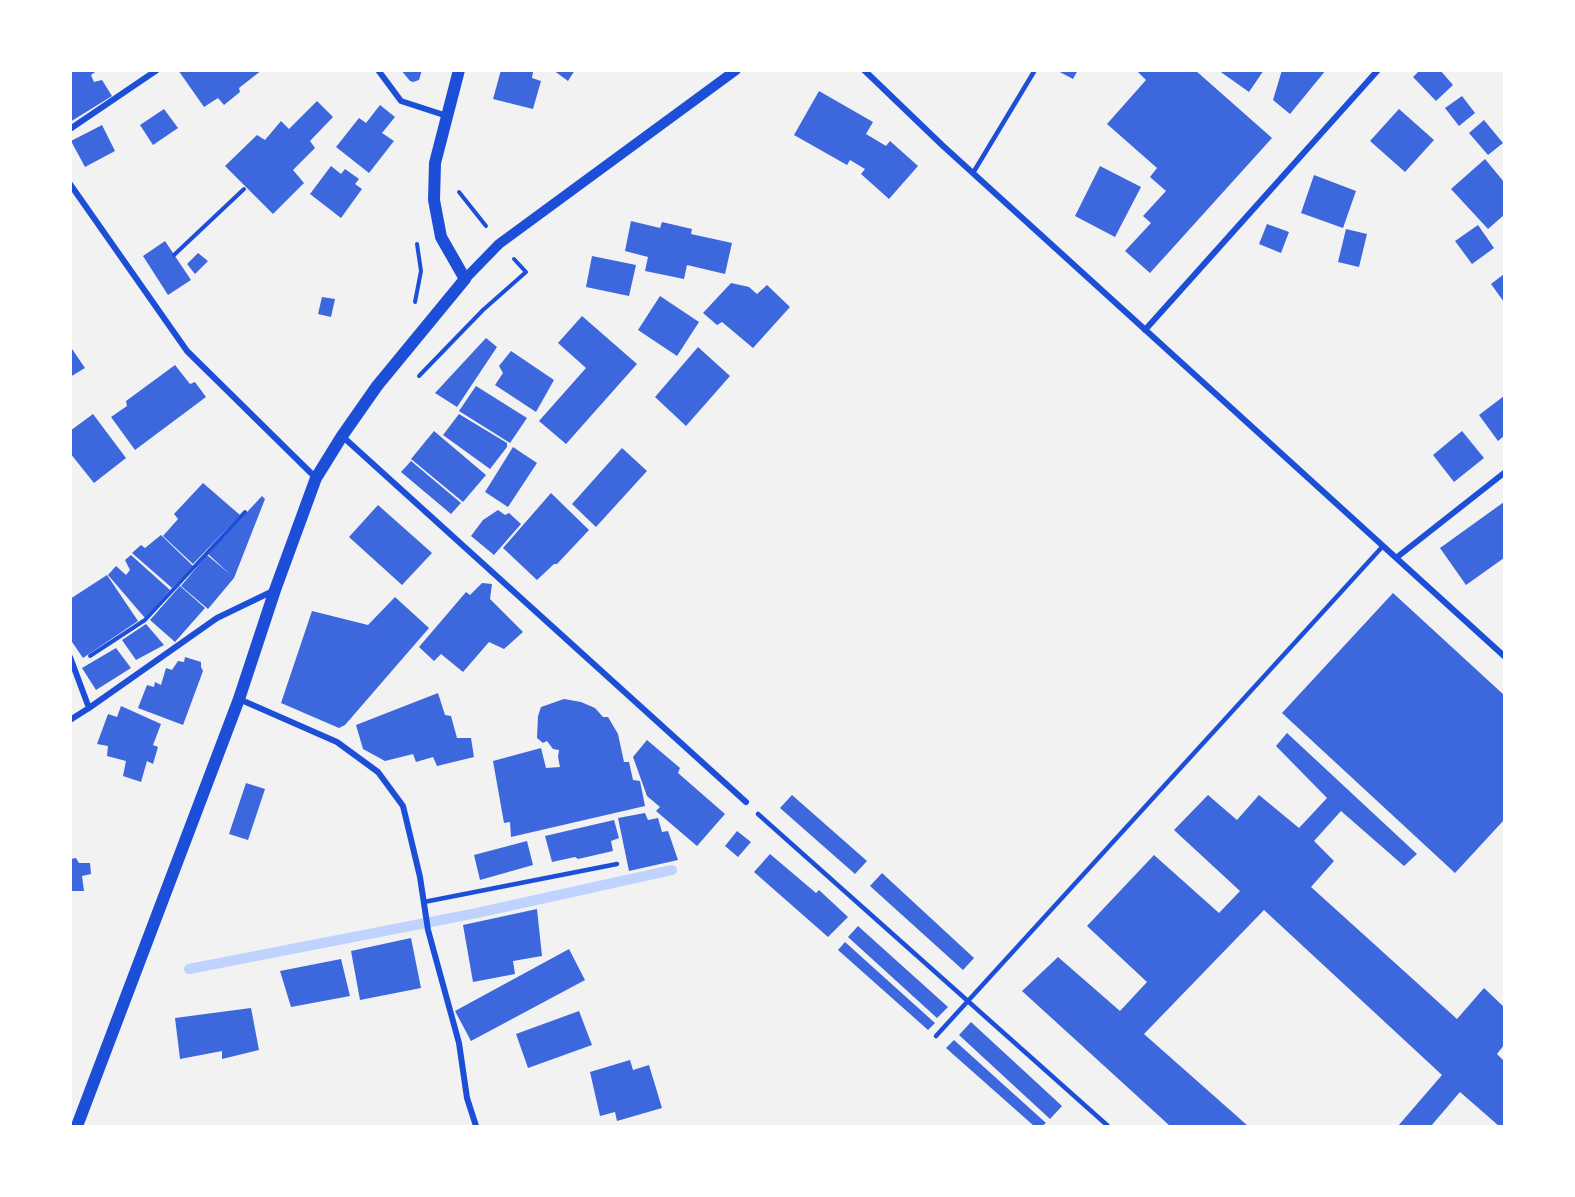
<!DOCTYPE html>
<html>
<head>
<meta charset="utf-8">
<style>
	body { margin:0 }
	#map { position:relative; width:1575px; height:1197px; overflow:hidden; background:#f2f2f2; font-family:"PT Sans Narrow",sans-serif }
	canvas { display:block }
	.frame { position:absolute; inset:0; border:72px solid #fff; pointer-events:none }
</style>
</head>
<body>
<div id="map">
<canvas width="1575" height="1197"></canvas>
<div class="frame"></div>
</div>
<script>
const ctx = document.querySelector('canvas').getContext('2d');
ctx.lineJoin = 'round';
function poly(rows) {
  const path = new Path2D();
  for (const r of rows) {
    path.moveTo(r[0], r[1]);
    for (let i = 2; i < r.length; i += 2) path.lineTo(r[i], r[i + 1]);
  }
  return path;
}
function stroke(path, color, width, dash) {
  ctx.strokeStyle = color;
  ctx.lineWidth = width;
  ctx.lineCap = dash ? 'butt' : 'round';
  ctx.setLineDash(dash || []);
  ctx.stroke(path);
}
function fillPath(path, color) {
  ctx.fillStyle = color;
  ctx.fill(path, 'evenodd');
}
stroke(poly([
	[189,969,477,913,672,870]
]), '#bfd3fe', 10);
fillPath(poly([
	[70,70,98,70,91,75,94,82,102,80,112,96,70,122],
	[178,70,262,70,239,88,240,92,224,105,218,98,204,107],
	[401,70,422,70,419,80,413,82,410,81],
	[501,70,533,72,532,78,541,81,533,109,493,99],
	[553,70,575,70,568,81],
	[1056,70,1078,70,1073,79],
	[1136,70,1195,70,1272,138,1150,273,1125,251,1151,223,1143,216,1166,191,1150,177,1157,168,1107,124,1146,80],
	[1218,70,1264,70,1249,92],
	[1282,70,1326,70,1290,114,1273,100],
	[1420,70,1440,70,1453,85,1436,101,1413,77],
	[819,91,873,122,866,134,886,146,890,141,918,166,889,199,861,174,865,169,850,160,847,165,794,135],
	[1462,96,1475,113,1459,126,1445,108],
	[317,101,333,117,310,141,315,148,293,170,304,183,273,214,225,166,257,135,265,140,281,121,289,129],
	[380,105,395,117,382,133,394,141,369,173,336,147,359,118,366,123],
	[164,109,178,128,153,145,140,125],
	[1399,109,1434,140,1405,172,1370,141],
	[1484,120,1503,143,1488,155,1469,133],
	[102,125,115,151,85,167,71,141],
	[1485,159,1504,182,1504,215,1488,229,1451,189],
	[331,166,341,174,345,169,359,179,355,184,362,189,341,218,310,194],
	[1100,166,1141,187,1115,237,1075,216],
	[1314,175,1356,191,1343,228,1301,213],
	[631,221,660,228,662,222,692,229,691,234,732,243,725,274,687,265,684,279,645,271,648,257,625,251],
	[1267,224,1289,232,1281,253,1259,244],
	[1478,225,1494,248,1472,264,1455,241],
	[1346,229,1367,234,1359,267,1338,262],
	[165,241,191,280,168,295,143,256],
	[198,253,208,261,195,274,187,264],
	[592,256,636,265,629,296,586,287],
	[1504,274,1504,302,1491,284],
	[731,283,749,287,757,294,767,285,790,307,753,348,722,322,717,325,703,313],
	[660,296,699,322,677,356,638,330],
	[322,297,335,299,331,317,318,314],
	[582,316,637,364,566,444,539,421,586,368,558,343],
	[486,338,497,347,457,407,435,393],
	[70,346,85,368,70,377],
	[698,347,730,376,686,426,655,397],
	[511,351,554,380,536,412,495,385,503,373,499,366],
	[175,365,190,384,195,382,206,397,135,450,111,417,127,406,126,401],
	[476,386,527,418,510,443,459,411],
	[1504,396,1504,436,1498,441,1479,415],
	[93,414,126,458,94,483,70,453,70,431],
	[459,414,507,443,507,447,490,469,443,435],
	[434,431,486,475,463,502,411,459],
	[1462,431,1484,458,1454,482,1433,455],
	[513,447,537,463,508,507,485,492],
	[622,448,647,471,596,527,572,504],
	[411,461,461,503,451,514,401,472],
	[203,483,240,515,193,564,163,536,178,519,174,514],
	[551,493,589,530,557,564,554,564,537,580,503,548],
	[262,496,265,499,234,578,208,609,181,586,207,555,231,575,208,554],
	[1504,502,1504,558,1466,585,1440,548],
	[378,505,432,553,402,585,349,537],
	[498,510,505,515,509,513,521,524,494,555,471,536,483,520],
	[161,535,193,566,172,588,132,553,141,545,145,548],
	[131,555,170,590,145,618,108,575,116,566,126,575,130,570,125,560],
	[107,575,138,621,83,658,70,639,70,599],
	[482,583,492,584,490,599,523,632,504,649,489,642,463,672,441,654,434,661,419,647,466,592,470,595],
	[180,586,205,608,175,642,150,620],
	[1393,593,1504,695,1504,820,1455,873,1282,713],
	[395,597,429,628,345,725,339,728,281,703,312,611,368,625],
	[146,624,164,645,136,660,122,640],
	[116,648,131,668,96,690,82,668],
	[185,657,201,662,201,667,203,671,183,725,138,708,147,685,154,687,155,682,161,685,166,668,172,670,178,661,184,662],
	[438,693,445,715,451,716,457,738,471,738,474,757,437,766,433,757,416,762,413,754,385,761,363,749,356,725],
	[564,699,581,702,595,708,603,717,608,717,618,734,624,762,629,762,633,780,640,781,645,806,511,837,510,822,504,823,493,761,541,748,546,768,560,767,558,757,559,750,553,749,547,741,543,743,537,738,538,716,541,707],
	[121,706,161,724,153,745,158,747,153,764,147,761,141,782,123,776,126,761,107,756,108,746,97,744,108,714,117,717],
	[1287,733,1417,854,1404,866,1341,811,1314,841,1334,861,1311,887,1457,1019,1484,988,1504,1007,1504,1045,1497,1054,1504,1061,1504,1126,1499,1126,1460,1092,1431,1126,1398,1126,1442,1075,1264,910,1144,1034,1248,1126,1170,1126,1022,991,1058,957,1120,1011,1147,982,1087,926,1154,855,1219,913,1240,891,1174,830,1208,795,1237,820,1259,795,1299,828,1327,798,1276,746],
	[647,740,680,768,678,773,725,814,697,846,656,811,660,807,647,796,633,757],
	[246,783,265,789,248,840,229,834],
	[792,795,867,861,855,874,780,808],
	[645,813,648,820,658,818,662,832,668,831,678,860,629,871,618,818],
	[614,820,619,838,611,841,613,851,578,859,575,857,552,862,545,836],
	[737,831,751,842,738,857,725,846],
	[527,841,533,865,480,880,474,855],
	[770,854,816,893,819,890,848,917,828,937,754,872],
	[76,858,79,863,90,863,91,874,82,876,84,891,70,891,70,859],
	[882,873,974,958,963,970,870,886],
	[537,909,542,956,513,961,515,974,473,982,463,925],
	[858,926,948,1007,937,1018,848,937],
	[411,938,421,988,360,1000,351,951],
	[845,942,935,1023,928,1030,838,950],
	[569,949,585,980,471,1041,455,1011],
	[341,959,350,996,291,1007,280,971],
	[251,1008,259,1050,222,1059,222,1051,180,1059,175,1018],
	[579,1011,592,1045,528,1068,516,1034],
	[971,1022,1062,1106,1050,1119,959,1035],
	[954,1040,1046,1123,1042,1126,1034,1126,946,1048],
	[630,1060,633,1070,649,1065,662,1108,617,1121,615,1112,600,1116,590,1072]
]), '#3d67dc');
stroke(poly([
	[459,192,486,226],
	[174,255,244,189],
	[415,302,421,271,417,244],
	[419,376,483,310,526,272,514,259],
	[90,656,145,620,245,512]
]), '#1d4ed8', 4);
stroke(poly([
	[973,173,1035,70],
	[758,814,1108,1126],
	[424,902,617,864],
	[936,1036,1383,546]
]), '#1d4ed8', 4.5);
stroke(poly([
	[378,70,401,101,447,116],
	[864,70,942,145,1504,656],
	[70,129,157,70],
	[70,184,187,351,316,478],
	[1145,330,1378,70],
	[342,436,746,802],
	[1396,558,1504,473],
	[70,657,89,708,217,618,273,591],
	[239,699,337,742,378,772,403,806,420,877,428,930,459,1043,467,1098,476,1126],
	[70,720,89,708]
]), '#1d4ed8', 6);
stroke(poly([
	[465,279,499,244,736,70]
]), '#1d4ed8', 10);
stroke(poly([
	[77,1126,239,699,275,590,316,478,342,436,377,386,465,279,441,237,434,200,435,163,459,70]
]), '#1d4ed8', 12);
</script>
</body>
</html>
